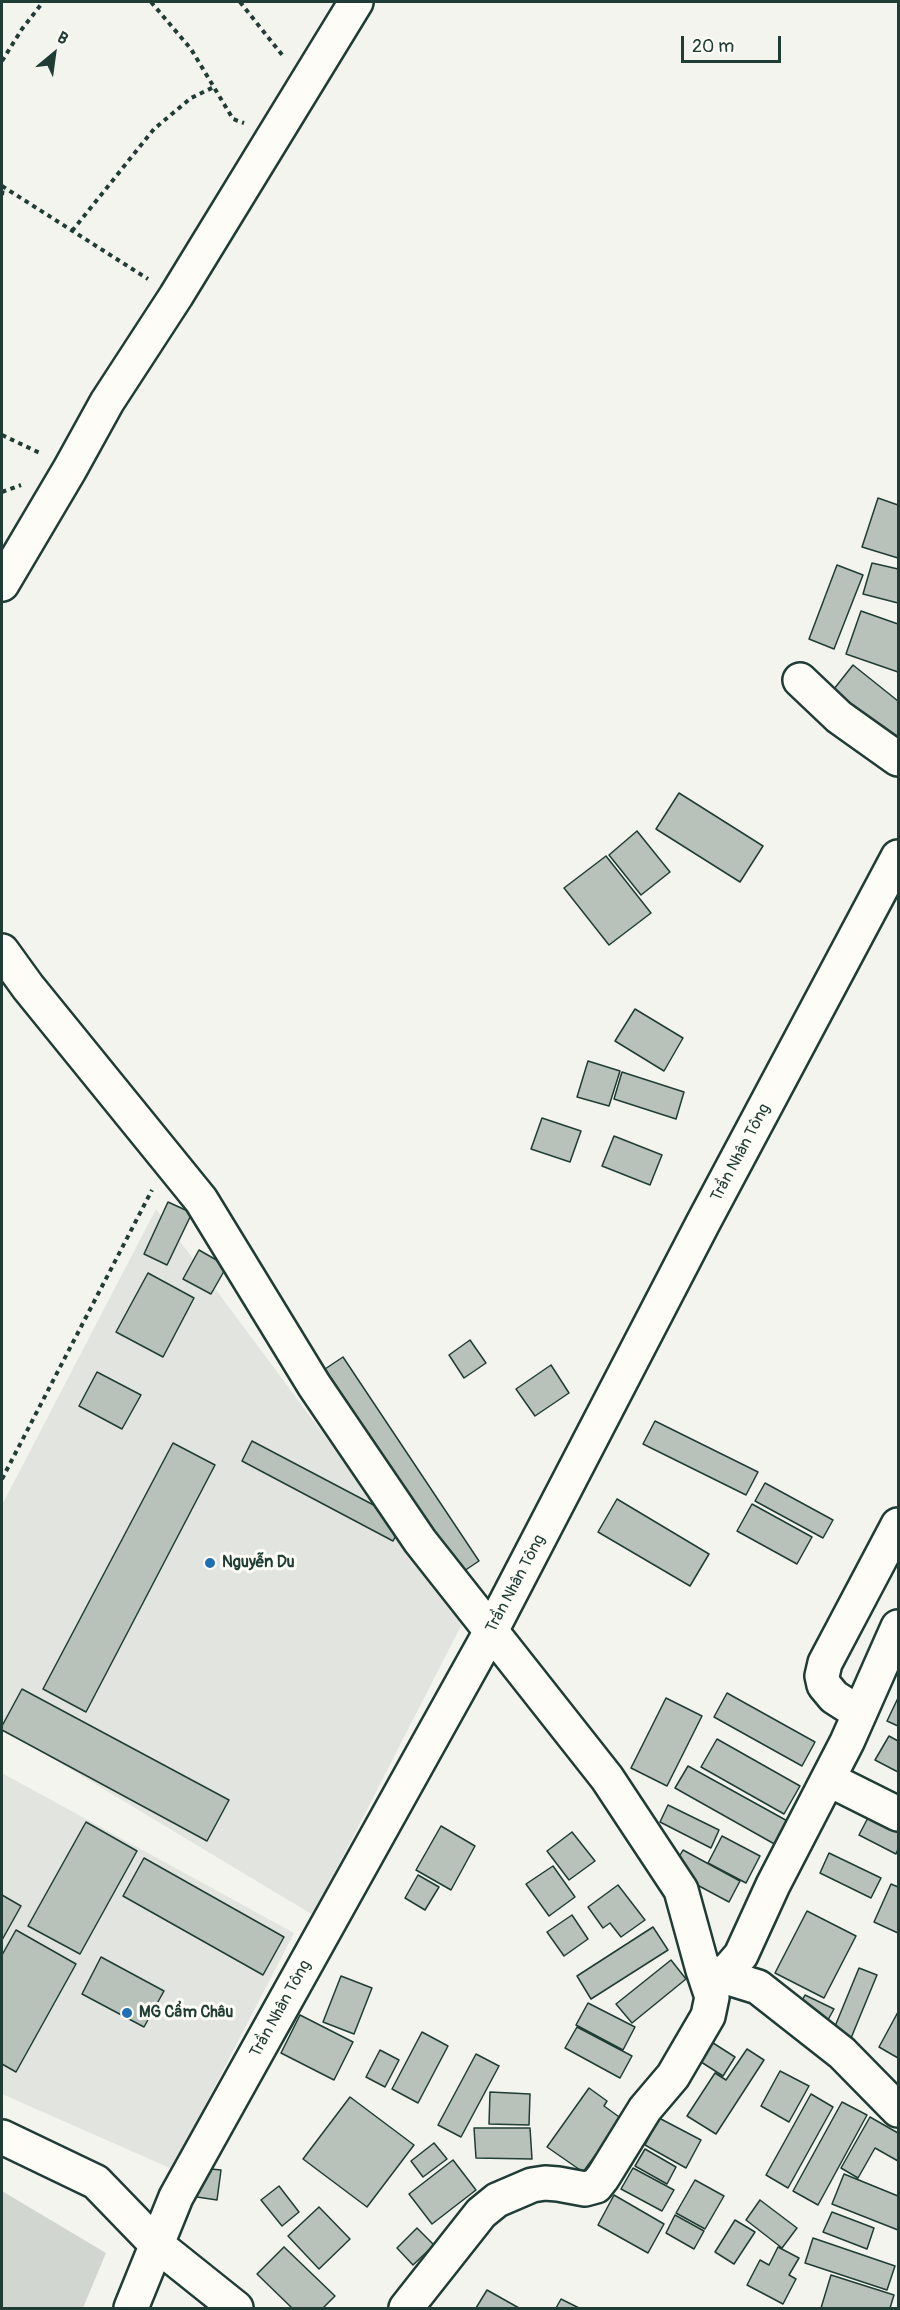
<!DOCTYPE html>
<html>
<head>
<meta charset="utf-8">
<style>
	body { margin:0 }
	#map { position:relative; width:900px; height:2310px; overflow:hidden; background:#f4f4ef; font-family:Pangolin,sans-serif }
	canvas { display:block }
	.frame { position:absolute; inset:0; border:3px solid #1f3d34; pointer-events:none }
	.north { position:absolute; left:24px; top:24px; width:60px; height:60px; -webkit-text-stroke:4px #fdfcf7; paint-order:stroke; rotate:29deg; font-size:16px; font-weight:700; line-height:24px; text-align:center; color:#1f3d34 }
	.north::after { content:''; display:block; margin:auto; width:21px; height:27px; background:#1f3d34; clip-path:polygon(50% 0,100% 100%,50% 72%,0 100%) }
	.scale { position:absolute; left:681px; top:36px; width:100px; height:27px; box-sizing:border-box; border:3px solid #1f3d34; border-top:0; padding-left:8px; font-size:18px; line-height:21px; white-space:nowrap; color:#1f3d34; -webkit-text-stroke:4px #fdfcf7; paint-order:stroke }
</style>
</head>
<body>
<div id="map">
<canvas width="900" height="2310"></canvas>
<div class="frame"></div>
<div class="north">B</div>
<div class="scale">20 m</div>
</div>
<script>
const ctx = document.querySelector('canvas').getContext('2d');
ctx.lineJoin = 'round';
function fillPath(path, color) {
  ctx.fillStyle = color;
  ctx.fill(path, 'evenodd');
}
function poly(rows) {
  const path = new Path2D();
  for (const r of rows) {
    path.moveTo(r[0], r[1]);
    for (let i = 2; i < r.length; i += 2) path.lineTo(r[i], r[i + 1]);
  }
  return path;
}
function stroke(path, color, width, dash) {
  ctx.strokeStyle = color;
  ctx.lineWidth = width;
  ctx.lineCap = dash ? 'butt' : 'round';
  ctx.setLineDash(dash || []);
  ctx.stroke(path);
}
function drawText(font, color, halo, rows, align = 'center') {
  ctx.font = font + ' Pangolin,sans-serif';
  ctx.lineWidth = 6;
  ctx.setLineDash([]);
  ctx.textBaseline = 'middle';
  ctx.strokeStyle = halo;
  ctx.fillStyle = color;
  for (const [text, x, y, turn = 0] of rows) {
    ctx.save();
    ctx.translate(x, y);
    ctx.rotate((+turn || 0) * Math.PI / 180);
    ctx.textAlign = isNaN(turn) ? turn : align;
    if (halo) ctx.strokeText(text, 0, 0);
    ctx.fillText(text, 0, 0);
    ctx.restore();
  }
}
fillPath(poly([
	[156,1209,463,1622,313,1915,2,1728,2,1505],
	[2,1773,294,1933,172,2169,2,2094]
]), '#e2e5df');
fillPath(poly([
	[2,2191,106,2253,83,2308,2,2308]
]), '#d1d6d1');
const building = poly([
	[878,498,898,505,898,558,862,547,878,498],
	[872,563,898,569,898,603,863,594,872,563],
	[837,565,863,575,834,649,809,639,837,565],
	[861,611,898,624,898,672,846,654,861,611],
	[853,665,898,701,898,747,830,694,853,665],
	[679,793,763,846,740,882,656,829,679,793],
	[637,831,670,872,641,895,609,855,637,831],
	[606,856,651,913,609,945,564,888,606,856],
	[635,1009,683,1038,664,1071,615,1041,635,1009],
	[588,1061,620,1071,609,1106,577,1097,588,1061],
	[622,1072,684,1092,676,1119,614,1099,622,1072],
	[542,1118,581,1131,570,1162,531,1149,542,1118],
	[614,1136,662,1155,650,1185,602,1166,614,1136],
	[168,1202,192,1213,167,1265,144,1254,168,1202],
	[199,1250,227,1266,211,1294,183,1279,199,1250],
	[148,1273,194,1298,163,1357,116,1332,148,1273],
	[470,1340,486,1363,464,1378,449,1355,470,1340],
	[343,1357,479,1561,461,1573,325,1369,343,1357],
	[551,1365,569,1393,535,1416,516,1389,551,1365],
	[97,1372,141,1395,122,1429,79,1406,97,1372],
	[655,1421,758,1472,746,1495,643,1444,655,1421],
	[252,1441,404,1521,393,1541,242,1461,252,1441],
	[173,1443,215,1465,86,1712,43,1689,173,1443],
	[765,1483,833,1520,823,1538,755,1501,765,1483],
	[617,1499,709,1554,690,1586,598,1532,617,1499],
	[752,1504,812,1537,797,1564,737,1531,752,1504],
	[22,1689,229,1800,207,1841,2,1730,2,1726,22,1689],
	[727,1693,815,1742,802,1766,714,1717,727,1693],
	[666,1698,702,1716,667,1786,631,1768,666,1698],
	[898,1698,898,1726,887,1721,898,1698],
	[889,1736,898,1741,898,1772,875,1760,889,1736],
	[717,1739,800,1786,784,1814,701,1767,717,1739],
	[688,1766,791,1823,778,1846,675,1788,688,1766],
	[668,1805,719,1830,711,1848,660,1822,668,1805],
	[873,1808,898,1822,898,1849,896,1854,859,1835,873,1808],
	[86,1822,137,1851,80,1954,28,1926,86,1822],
	[441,1826,475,1846,451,1890,416,1870,441,1826],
	[572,1832,595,1861,569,1880,547,1851,572,1832],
	[722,1836,760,1856,746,1883,708,1863,722,1836],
	[683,1850,740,1881,729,1902,671,1871,683,1850],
	[829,1853,881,1878,871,1898,820,1873,829,1853],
	[144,1858,284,1937,263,1975,123,1896,144,1858],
	[553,1866,575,1897,549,1916,526,1884,553,1866],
	[418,1875,439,1887,425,1910,405,1898,418,1875],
	[891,1884,898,1887,898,1933,874,1922,891,1884],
	[618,1885,645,1920,621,1937,610,1923,603,1928,588,1907,618,1885],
	[2,1895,21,1906,2,1940,2,1895],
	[807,1911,856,1936,824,1998,775,1973,807,1911],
	[572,1915,588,1939,564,1956,547,1932,572,1915],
	[653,1927,668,1950,591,1999,577,1976,653,1927],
	[16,1930,76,1964,16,2072,2,2064,2,1955,16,1930],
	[101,1957,164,1991,144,2027,82,1994,101,1957],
	[671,1960,686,1979,632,2023,616,2004,671,1960],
	[859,1968,877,1975,849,2043,831,2036,859,1968],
	[341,1976,372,1988,354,2034,323,2022,341,1976],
	[805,1995,834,2009,824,2027,796,2012,805,1995],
	[588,2003,635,2027,623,2050,576,2025,588,2003],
	[898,2012,898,2058,879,2047,898,2012],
	[300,2015,353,2042,334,2080,281,2053,300,2015],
	[577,2027,632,2056,620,2078,565,2048,577,2027],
	[422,2032,448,2046,418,2103,392,2089,422,2032],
	[710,2041,735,2057,723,2076,698,2060,710,2041],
	[747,2049,764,2060,716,2134,687,2116,715,2073,726,2080,747,2049],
	[380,2050,399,2060,385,2087,366,2077,380,2050],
	[476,2054,499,2066,461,2137,438,2125,476,2054],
	[780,2071,809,2086,789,2122,761,2106,780,2071],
	[589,2088,607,2101,604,2106,622,2119,583,2172,547,2147,589,2088],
	[490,2092,530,2094,529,2125,489,2124,490,2092],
	[811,2094,833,2107,788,2188,766,2175,811,2094],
	[350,2097,414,2145,367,2207,303,2159,350,2097],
	[842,2102,867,2115,818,2205,793,2191,842,2102],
	[870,2117,898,2133,898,2161,875,2148,858,2178,841,2168,870,2117],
	[659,2118,701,2140,686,2168,645,2145,659,2118],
	[474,2128,530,2128,532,2159,476,2158,474,2128],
	[434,2143,447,2159,423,2177,411,2161,434,2143],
	[645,2149,676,2167,667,2184,635,2166,645,2149],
	[453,2160,476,2190,432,2224,409,2194,453,2160],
	[201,2168,221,2170,217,2200,197,2197,201,2168],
	[633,2168,674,2190,662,2211,621,2189,633,2168],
	[844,2174,898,2196,898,2230,832,2204,844,2174],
	[695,2180,724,2196,705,2229,676,2213,695,2180],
	[279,2186,299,2212,282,2226,261,2200,279,2186],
	[614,2195,664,2224,648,2253,598,2225,614,2195],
	[760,2200,797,2228,782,2248,746,2220,760,2200],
	[319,2207,350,2239,319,2269,288,2236,319,2207],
	[832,2212,874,2228,867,2249,823,2232,832,2212],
	[675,2215,704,2231,694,2249,666,2233,675,2215],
	[735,2220,755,2232,734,2264,715,2252,735,2220],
	[417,2228,434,2245,413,2265,397,2248,417,2228],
	[813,2238,895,2266,887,2290,805,2263,813,2238],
	[284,2247,335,2296,323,2308,292,2308,257,2274,284,2247],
	[778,2247,799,2258,789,2275,796,2279,783,2304,747,2285,760,2260,769,2265,778,2247],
	[831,2275,894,2295,890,2308,821,2308,831,2275],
	[487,2290,519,2308,476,2308,487,2290],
	[561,2299,579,2308,556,2308,561,2299]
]);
fillPath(building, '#b9c1bb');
stroke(building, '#1f3d34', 1.5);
const minor = poly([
	[2,584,70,469,107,402,176,296,356,2],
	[800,680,839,717,898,759],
	[2,951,28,987,201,1200,314,1385,420,1541,607,1778,681,1890,703,1970,758,1987,842,2053,898,2110],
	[859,1713,834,1697,824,1685,822,1676,825,1663,898,1525],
	[828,1779,898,1814],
	[705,1970,723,1976,741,1955,773,1885,847,1742,898,1627],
	[2,2137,96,2182,156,2244,236,2308],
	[131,2308,176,2197,490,1633,703,1223,898,857],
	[406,2308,481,2213,497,2200,532,2185,545,2183,558,2184,585,2189,596,2186,603,2177,645,2109,673,2076,708,2016,712,1997,703,1970]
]);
stroke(minor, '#1f3d34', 38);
stroke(poly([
	[151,2,191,49,233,119,244,123],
	[240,2,283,56],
	[2,61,22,29,43,2],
	[2,186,148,279],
	[2,195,3,187],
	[72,231,154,129,191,98,214,87],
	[2,435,42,454],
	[2,492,21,485],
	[2,1479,152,1190]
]), '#1f3d34', 4, [4.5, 4.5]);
stroke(minor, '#fdfcf7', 33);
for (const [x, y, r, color] of [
	[210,1563,6,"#1f6fb2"],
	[127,2013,6,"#1f6fb2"]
]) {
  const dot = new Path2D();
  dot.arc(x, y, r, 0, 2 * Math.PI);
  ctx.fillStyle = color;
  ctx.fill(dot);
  stroke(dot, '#fdfcf7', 2);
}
drawText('16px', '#1f3d34', '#fdfcf7', [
	["Trần Nhân Tông",741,1153,-62],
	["Trần Nhân Tông",516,1584,-62],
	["Trần Nhân Tông",281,2009,-61]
]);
drawText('bold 16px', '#1f3d34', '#fdfcf7', [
	["Nguyễn Du",222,1563],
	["MG Cẩm Châu",139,2013]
], 'left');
</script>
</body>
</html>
